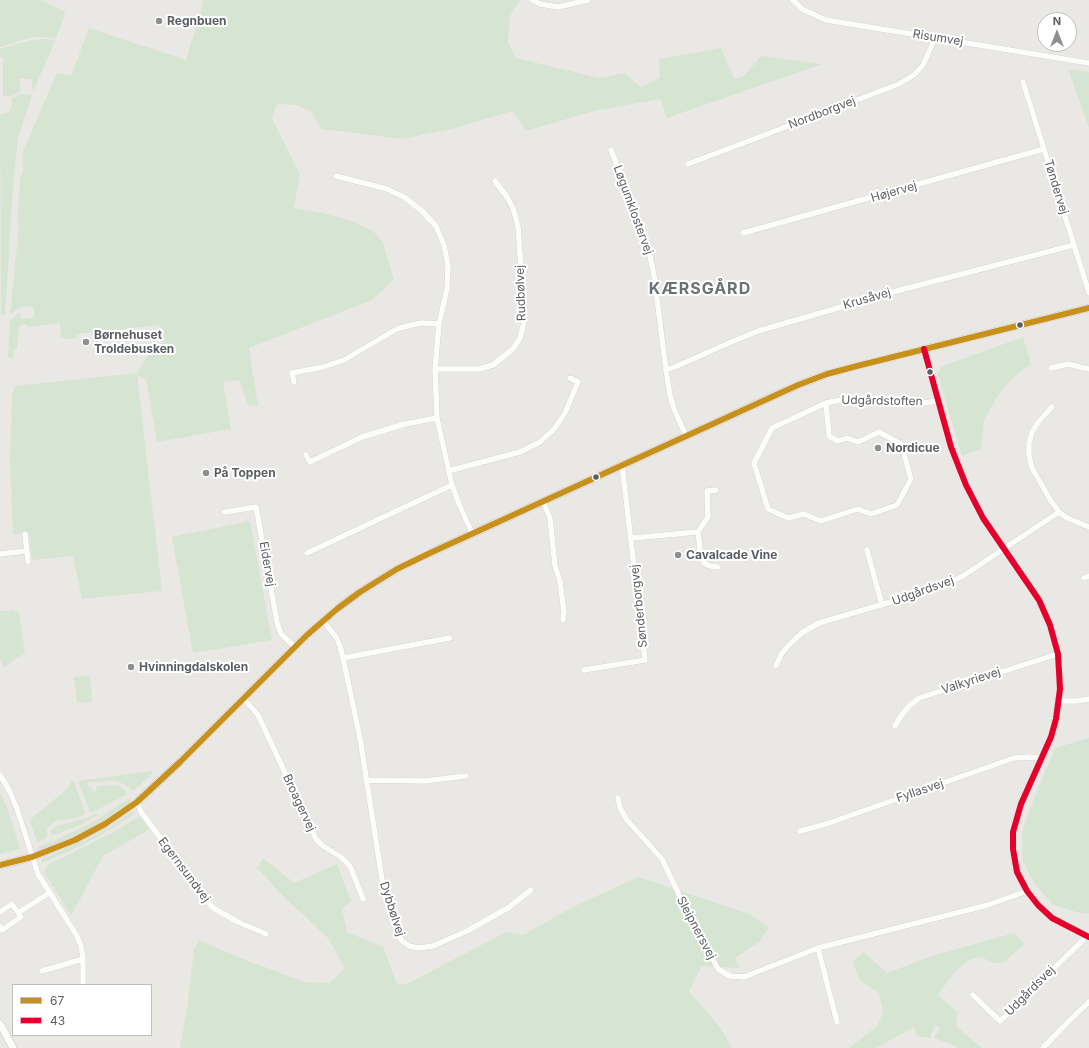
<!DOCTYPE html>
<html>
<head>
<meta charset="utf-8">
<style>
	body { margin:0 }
	#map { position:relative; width:1089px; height:1048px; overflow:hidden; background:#eae8e4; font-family:Inter,sans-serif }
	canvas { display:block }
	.legend { position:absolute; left:12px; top:984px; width:140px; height:52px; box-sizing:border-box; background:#fff; border:1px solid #bdbfc0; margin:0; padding:5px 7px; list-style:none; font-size:12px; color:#5b5f62 }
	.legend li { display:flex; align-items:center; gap:8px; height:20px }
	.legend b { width:20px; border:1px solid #bdbfc0 }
	.north { position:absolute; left:1037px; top:12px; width:40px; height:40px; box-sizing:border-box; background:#fff; border:1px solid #bdbfc0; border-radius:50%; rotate:0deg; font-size:11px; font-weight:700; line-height:16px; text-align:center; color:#5b5f62 }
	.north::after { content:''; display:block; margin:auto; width:14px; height:18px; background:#8d8f90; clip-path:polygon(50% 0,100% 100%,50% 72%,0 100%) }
</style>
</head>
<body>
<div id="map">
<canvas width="1089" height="1048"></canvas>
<ul class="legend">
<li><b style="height:5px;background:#c8911d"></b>67</li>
<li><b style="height:5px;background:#e4002b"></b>43</li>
</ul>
<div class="north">N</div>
</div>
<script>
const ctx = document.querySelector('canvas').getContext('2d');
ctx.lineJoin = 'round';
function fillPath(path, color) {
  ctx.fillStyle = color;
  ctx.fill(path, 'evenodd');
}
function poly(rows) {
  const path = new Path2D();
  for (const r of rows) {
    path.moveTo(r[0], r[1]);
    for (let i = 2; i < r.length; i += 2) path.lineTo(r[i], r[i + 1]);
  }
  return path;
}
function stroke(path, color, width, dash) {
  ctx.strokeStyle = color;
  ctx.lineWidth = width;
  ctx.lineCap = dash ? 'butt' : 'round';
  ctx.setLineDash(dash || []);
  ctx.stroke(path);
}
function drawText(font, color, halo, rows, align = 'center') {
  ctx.font = font + ' Inter,sans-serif';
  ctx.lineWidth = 4;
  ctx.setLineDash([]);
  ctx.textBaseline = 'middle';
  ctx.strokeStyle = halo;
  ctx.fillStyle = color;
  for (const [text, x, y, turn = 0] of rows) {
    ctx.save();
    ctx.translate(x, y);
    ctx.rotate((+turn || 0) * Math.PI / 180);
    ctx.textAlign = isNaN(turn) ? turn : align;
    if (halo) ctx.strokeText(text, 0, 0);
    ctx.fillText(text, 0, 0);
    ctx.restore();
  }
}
fillPath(poly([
	[0,0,40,0,64,11,65,14,56,38,45,37,32,37,0,47],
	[204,0,520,0,510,16,508,43,516,58,599,78,625,73,641,87,660,78,659,59,721,48,734,79,744,76,761,56,822,64,667,118,660,99,594,111,526,131,513,111,455,128,402,139,322,129,311,112,297,105,277,104,272,118,300,175,294,208,323,213,355,222,374,232,383,243,394,280,372,300,249,348,258,406,248,405,239,380,223,382,231,429,157,442,146,380,137,374,162,591,82,599,73,556,32,560,29,533,13,534,10,459,12,396,15,386,137,373,148,355,163,349,159,325,77,334,77,338,66,339,61,338,60,323,28,327,25,324,19,326,17,349,14,350,13,359,8,357,10,321,19,313,20,313,21,319,34,317,34,310,32,306,31,306,20,307,10,314,19,227,17,224,20,178,23,171,22,153,57,73,71,76,89,28,186,60],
	[47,39,55,41,33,92,31,79,20,79,20,92,11,96,3,96,3,58,0,57,0,49,32,40],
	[1068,69,1089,72,1089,128],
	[22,94,32,95,18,138,14,176,5,315,1,315,0,115,8,112,12,106,12,98],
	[1023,337,1031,364,1011,379,997,397,984,420,981,449,962,456,937,372,941,371,940,367],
	[250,521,272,640,193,653,172,537],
	[14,610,14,612,19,611,25,653,4,667,0,659,0,611],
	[90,676,92,702,77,703,74,677],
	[1089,738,1089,913,1080,913,1053,905,1035,884,1023,862,1022,832,1031,806,1055,748],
	[152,771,152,774,133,791,126,785,116,781,87,782,88,786,91,787,93,791,96,792,96,788,98,786,114,785,120,786,128,794,93,812,90,812,78,781],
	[71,781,74,781,85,812,84,815,76,818,55,821,47,829,47,838,37,842,30,821,34,816,67,789],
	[0,793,8,810,20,849,0,854],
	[130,798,130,801,129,803,112,815,85,830,43,849,36,848,56,840,93,822],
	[132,812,136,813,96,838,72,850,41,863,42,859,78,844,107,829],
	[95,814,99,814,82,824,52,836,51,831,56,826,87,818],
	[140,816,150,829,103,856,71,916,44,872,48,865,116,831],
	[263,858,294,883,337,864,351,901,342,909,347,932,383,947,397,984,407,984,506,932,523,935,573,907,638,877,749,914,769,927,760,941,735,958,739,968,702,966,689,991,720,1027,732,1048,180,1048,188,1003,194,949,199,940,255,964,257,964,304,982,330,983,345,968,328,938,285,898,257,868],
	[1014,933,1025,944,1003,963,993,963,981,957,969,960,955,971,938,995,957,1012,956,1026,982,1048,956,1048,956,1046,934,1038,940,1027,935,1025,930,1038,917,1036,914,1027,876,1048,849,1048,877,1026,883,1013,879,993,861,981,852,962,864,952,887,973,932,956]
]), '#d6e5d1');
const minor = poly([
	[532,0,540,4,558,7,588,0],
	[793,0,802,9,826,20,1089,63],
	[1023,82,1089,293],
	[611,150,647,243,654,275,666,370,670,395,674,409,686,436],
	[688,164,899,84,914,75,923,65,935,38],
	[336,176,387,189,404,197,422,211,436,226,444,245,448,265,447,289,439,324,435,369,437,418,452,485,459,504,472,533],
	[743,233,1044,149],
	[924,349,951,447,966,485,983,518,1039,600,1050,625,1058,654,1060,689,1056,719,1051,737,1021,804,1013,832,1013,849,1017,872,1027,891,1038,905,1052,918,1089,937],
	[1051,368,1068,364,1089,369],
	[435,369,479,369,493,365,513,349,520,338,524,322,524,310,518,226,513,208,507,197,495,181],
	[666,370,677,366,729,343,758,331,904,289,1074,245],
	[294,382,292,373,323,367,344,360,397,329,411,325,422,323,439,324],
	[826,403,829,436,838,441,847,438,858,442,879,432,901,444,911,479,897,505,871,514,858,509,821,521,804,514,788,518,768,509,754,463,772,428,826,403,835,401,851,400,915,404,938,401],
	[1052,407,1039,421,1032,432,1029,443,1029,456,1032,468,1051,501,1059,512,1067,518,1089,527],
	[306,455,310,462,362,437,405,424,437,418],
	[448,471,520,452,540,442,554,429,565,413,578,382,570,378],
	[543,501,550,518,555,566,560,581,564,613,563,620],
	[225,512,256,507,277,622,281,634,294,646],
	[698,532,701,557,704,563,710,566,718,567],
	[25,534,28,562],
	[632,538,698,532,708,517,707,491,716,490],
	[867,550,882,605],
	[307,553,452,485],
	[0,554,26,551],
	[1084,578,1089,576],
	[323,621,336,637,340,646,343,658,360,738,384,892,401,940,409,946,418,948,433,946,467,931,508,908,531,890],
	[343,658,450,638],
	[776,666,782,653,791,643,803,632,819,623,935,589,963,576,1059,512],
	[584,670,645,660,622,465],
	[243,698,258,715,316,839,323,846,341,857,350,866,363,899],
	[1059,701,1076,701,1089,699],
	[895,726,901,716,909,706,919,698,1058,654],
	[0,775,10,792,17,809,38,874,77,936,81,946,83,959,83,985],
	[366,780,424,781,466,776],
	[618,798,620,808,627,820,662,859,682,901,718,969,730,976,744,977,818,948,988,905,1027,891],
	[137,802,141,812,213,908,238,922,266,934],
	[800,831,826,824,1014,758,1026,757,1042,758],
	[0,912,12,904,21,917,2,930,0,926],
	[18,913,49,893],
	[818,948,837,1022],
	[42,971,83,959],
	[973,995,1000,1021,1087,936],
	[1043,1048,1066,1024,1089,1002]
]);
const tertiary = poly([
	[0,865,32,857,75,840,105,824,137,802,180,762,307,635,337,609,360,592,397,569,430,553,798,385,827,374,857,366,1089,308],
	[0,1024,13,1048]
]);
stroke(minor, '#c6c5c5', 6);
stroke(tertiary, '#c6c5c5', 8);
stroke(minor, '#fcfcfb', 5.5);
stroke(tertiary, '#fcfcfb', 7);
stroke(poly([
	[0,865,32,857,75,840,105,824,137,802,180,762,307,635,337,609,360,592,397,569,430,553,798,385,827,374,857,366,1089,308]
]), '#c8911d', 6);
stroke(poly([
	[924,349,951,447,966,485,983,518,1039,600,1050,625,1058,654,1060,689,1056,719,1051,737,1021,804,1013,832,1013,849,1017,872,1027,891,1038,905,1052,918,1089,937]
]), '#e4002b', 6);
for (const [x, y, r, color] of [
	[159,21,4,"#8d8f90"],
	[1020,325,3.5,"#5b5f62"],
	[86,342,4,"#8d8f90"],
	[930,372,3.5,"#5b5f62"],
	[878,448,4,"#8d8f90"],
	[206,473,4,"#8d8f90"],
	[596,477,3.5,"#5b5f62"],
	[678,555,4,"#8d8f90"],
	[131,667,4,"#8d8f90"]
]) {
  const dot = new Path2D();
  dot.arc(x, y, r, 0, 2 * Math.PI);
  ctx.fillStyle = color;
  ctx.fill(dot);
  stroke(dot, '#fff', 1.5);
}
drawText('bold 12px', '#5b5f62', '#fff', [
	["Regnbuen",167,21],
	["Børnehuset",94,335],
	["Troldebusken",94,349],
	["Nordicue",886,448],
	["På Toppen",214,473],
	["Cavalcade Vine",686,555],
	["Hvinningdalskolen",139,667]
], 'left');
drawText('12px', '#5b5f62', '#fff', [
	["Risumvej",938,38,9],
	["Nordborgvej",822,113,-21],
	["Tøndervej",1056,187,73],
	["Højervej",894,192,-16],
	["Løgumklostervej",633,210,70],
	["Rudbølvej",521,293,-92],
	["Krusåvej",867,299,-16],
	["Udgårdstoften",882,401,1],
	["Eidervej",267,564,80],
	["Udgårdsvej",923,591,-20],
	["Sønderborgvej",639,606,-96],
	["Valkyrievej",971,681,-18],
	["Fyllasvej",920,791,-19],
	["Broagervej",299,803,65],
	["Egernsundvej",184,870,53],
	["Dybbølvej",392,909,72],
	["Sleipnersvej",696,928,62],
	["Udgårdsvej",1030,991,-45]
]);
ctx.letterSpacing = '1px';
drawText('bold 16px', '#6c7174', '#fff', [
	["KÆRSGÅRD",700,289]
]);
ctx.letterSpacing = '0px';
</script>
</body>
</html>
